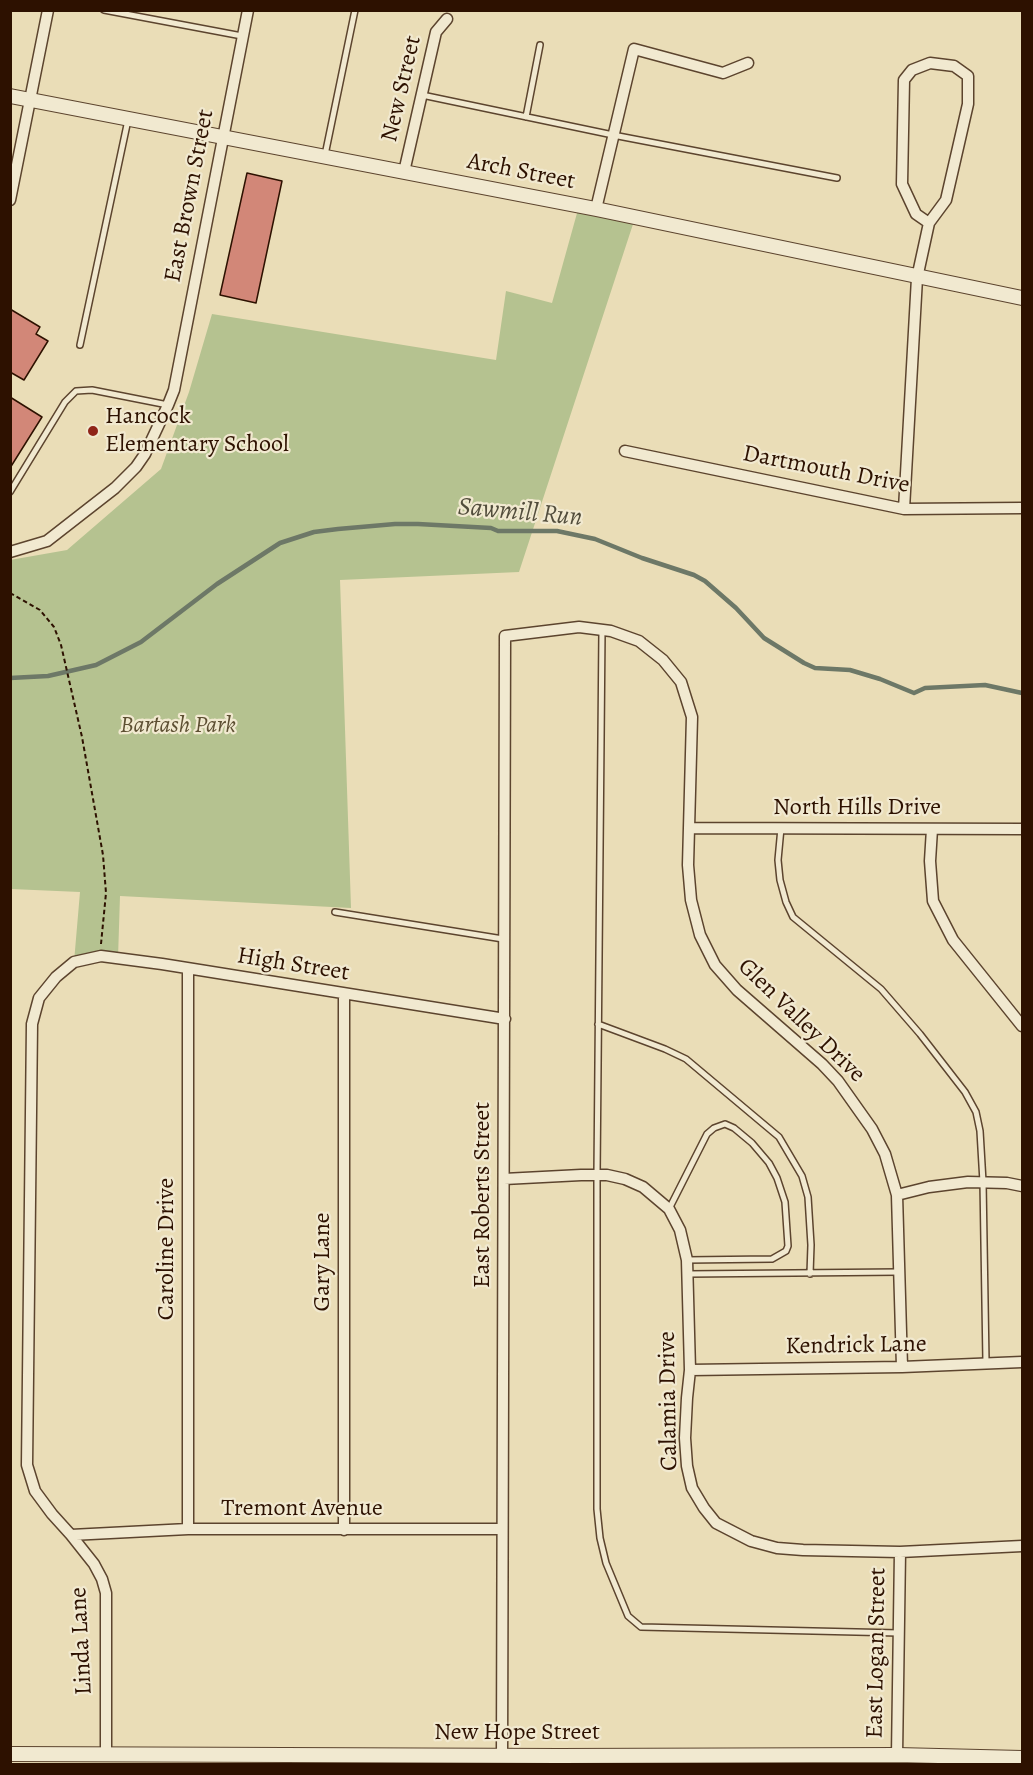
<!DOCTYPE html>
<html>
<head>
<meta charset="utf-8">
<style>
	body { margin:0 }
	#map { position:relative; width:1033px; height:1775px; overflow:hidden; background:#eaddb7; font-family:Alegreya,serif }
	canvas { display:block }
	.frame { position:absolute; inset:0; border:12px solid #2d1100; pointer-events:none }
</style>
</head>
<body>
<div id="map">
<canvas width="1033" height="1775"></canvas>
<div class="frame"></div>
</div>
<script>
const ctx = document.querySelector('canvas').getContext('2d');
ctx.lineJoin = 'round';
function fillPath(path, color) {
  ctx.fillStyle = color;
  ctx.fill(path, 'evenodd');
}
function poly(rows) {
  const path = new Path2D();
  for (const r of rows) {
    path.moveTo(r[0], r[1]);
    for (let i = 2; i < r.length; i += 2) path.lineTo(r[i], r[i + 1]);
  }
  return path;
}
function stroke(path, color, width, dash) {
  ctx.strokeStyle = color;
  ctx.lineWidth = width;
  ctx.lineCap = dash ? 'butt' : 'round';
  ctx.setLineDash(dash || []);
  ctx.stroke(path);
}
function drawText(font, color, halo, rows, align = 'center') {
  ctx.font = font + ' Alegreya,serif';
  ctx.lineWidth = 4.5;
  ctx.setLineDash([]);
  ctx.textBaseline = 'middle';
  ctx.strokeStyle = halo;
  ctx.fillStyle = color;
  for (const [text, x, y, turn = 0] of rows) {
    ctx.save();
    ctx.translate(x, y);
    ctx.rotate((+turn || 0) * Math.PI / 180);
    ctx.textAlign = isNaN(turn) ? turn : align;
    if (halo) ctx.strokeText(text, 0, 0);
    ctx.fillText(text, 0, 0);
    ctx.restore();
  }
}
fillPath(poly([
	[579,206,635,218,519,572,340,580,351,908,120,896,118,958,74,962,80,892,11,889,10,560,67,550,161,469,189,392,212,314,496,360,506,291,552,303]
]), '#b5c290');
stroke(poly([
	[10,678,48,676,96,665,141,642,217,584,280,543,314,532,338,529,395,524,418,524,491,528,498,531,557,531,595,539,642,558,694,575,705,581,736,608,764,638,804,663,815,668,850,670,880,679,914,693,925,688,985,685,1022,693]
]), '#6d7867', 4.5);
const building = poly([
	[247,173,282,181,256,303,220,295,247,173],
	[10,309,40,327,36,334,48,341,24,380,10,372,10,309],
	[10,397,42,417,10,468,10,397]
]);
fillPath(building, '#d28778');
stroke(building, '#2d1100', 1.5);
const service = poly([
	[104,10,242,36],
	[422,95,613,135,837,178],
	[526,117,540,45],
	[325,155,355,10],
	[80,345,128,120],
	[10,492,65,402,76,391,92,390,168,405],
	[602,630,597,1174,597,1509,600,1538,606,1563,628,1616,641,1627,899,1633],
	[781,828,778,860,780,880,786,902,793,917,881,989,920,1034,965,1092,976,1112,980,1131,983,1182,986,1362],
	[335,912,503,939],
	[598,1024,665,1049,686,1059,779,1137,802,1176,808,1197,811,1245,810,1274],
	[669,1209,707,1134,714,1128,725,1124,734,1128,752,1143,769,1163,777,1178,785,1202,788,1246,786,1251,772,1259,687,1260],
	[688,1274,899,1272]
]);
const minor = poly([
	[404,172,436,32,447,19],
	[10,200,48,10],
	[596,209,634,49,723,73,748,63],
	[625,451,904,509,1022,508],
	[904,509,917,278,929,223,946,200,968,104,968,76,954,66,930,63,912,70,904,80,902,184,916,214,929,223],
	[10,552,47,541,115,488,136,467,145,454,168,405,174,390,248,10],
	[690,828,1022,829],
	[932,829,930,861,933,901,953,940,1022,1026],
	[188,969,188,1529],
	[504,1179,581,1175,607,1175,625,1179,643,1187,669,1209,680,1230,687,1260,690,1370,687,1398,685,1438,687,1466,692,1488,704,1508,716,1523,751,1541,777,1548,803,1550,900,1552,1022,1546],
	[897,1195,929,1187,968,1182,1007,1183,1022,1186],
	[690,1370,902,1367,1022,1362],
	[501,1529,188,1529,71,1535,52,1514,35,1491,27,1465,32,1024,39,998,56,977,74,962,101,956,162,964,505,1019],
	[344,1530,344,995],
	[71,1535,94,1564,102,1579,106,1593,106,1755],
	[502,1755,505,636,579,627,611,631,639,641,663,660,681,682,692,717,688,865,691,900,700,935,715,965,737,990,822,1064,838,1081,872,1129,885,1154,897,1195,902,1367],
	[897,1755,900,1552]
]);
const tertiary = poly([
	[10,96,596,209,1022,298],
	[10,1754,559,1756,897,1755,1022,1758]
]);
stroke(service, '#5c442e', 8);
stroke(minor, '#5c442e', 13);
stroke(tertiary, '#5c442e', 16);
stroke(poly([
	[10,593,40,610,54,627,61,645,82,737,103,855,106,893,101,944]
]), '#2d1100', 2, [4.5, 3]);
stroke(service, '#f1e9d0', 5);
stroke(minor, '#f1e9d0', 10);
stroke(tertiary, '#f1e9d0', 14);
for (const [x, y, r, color] of [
	[93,431,6,"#8f2418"]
]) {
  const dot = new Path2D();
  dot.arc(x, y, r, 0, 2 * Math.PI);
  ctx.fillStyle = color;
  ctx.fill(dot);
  stroke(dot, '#f1e9d0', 2);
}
drawText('24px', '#2d1100', '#f1e9d0', [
	["New Street",402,89,-77],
	["Arch Street",521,172,11],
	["East Brown Street",190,196,-79],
	["Dartmouth Drive",826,470,11],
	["North Hills Drive",857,808],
	["High Street",293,965,9],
	["Glen Valley Drive",801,1021,44],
	["East Roberts Street",483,1195,-90],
	["Caroline Drive",167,1249,-90],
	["Gary Lane",323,1262,-90],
	["Kendrick Lane",856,1346,-1],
	["Calamia Drive",669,1401,-91],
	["Tremont Avenue",302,1509],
	["Linda Lane",82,1641,-93],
	["East Logan Street",877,1653,-89],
	["New Hope Street",517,1733]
]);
drawText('24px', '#2d1100', '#f1e9d0', [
	["Hancock",105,417],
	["Elementary School",105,445]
], 'left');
drawText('italic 24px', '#5d4f32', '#f1e9d0', [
	["Bartash Park",178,726]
]);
drawText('italic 26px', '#524d3c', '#f1e9d0', [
	["Sawmill Run",520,513,5]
]);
</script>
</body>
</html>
